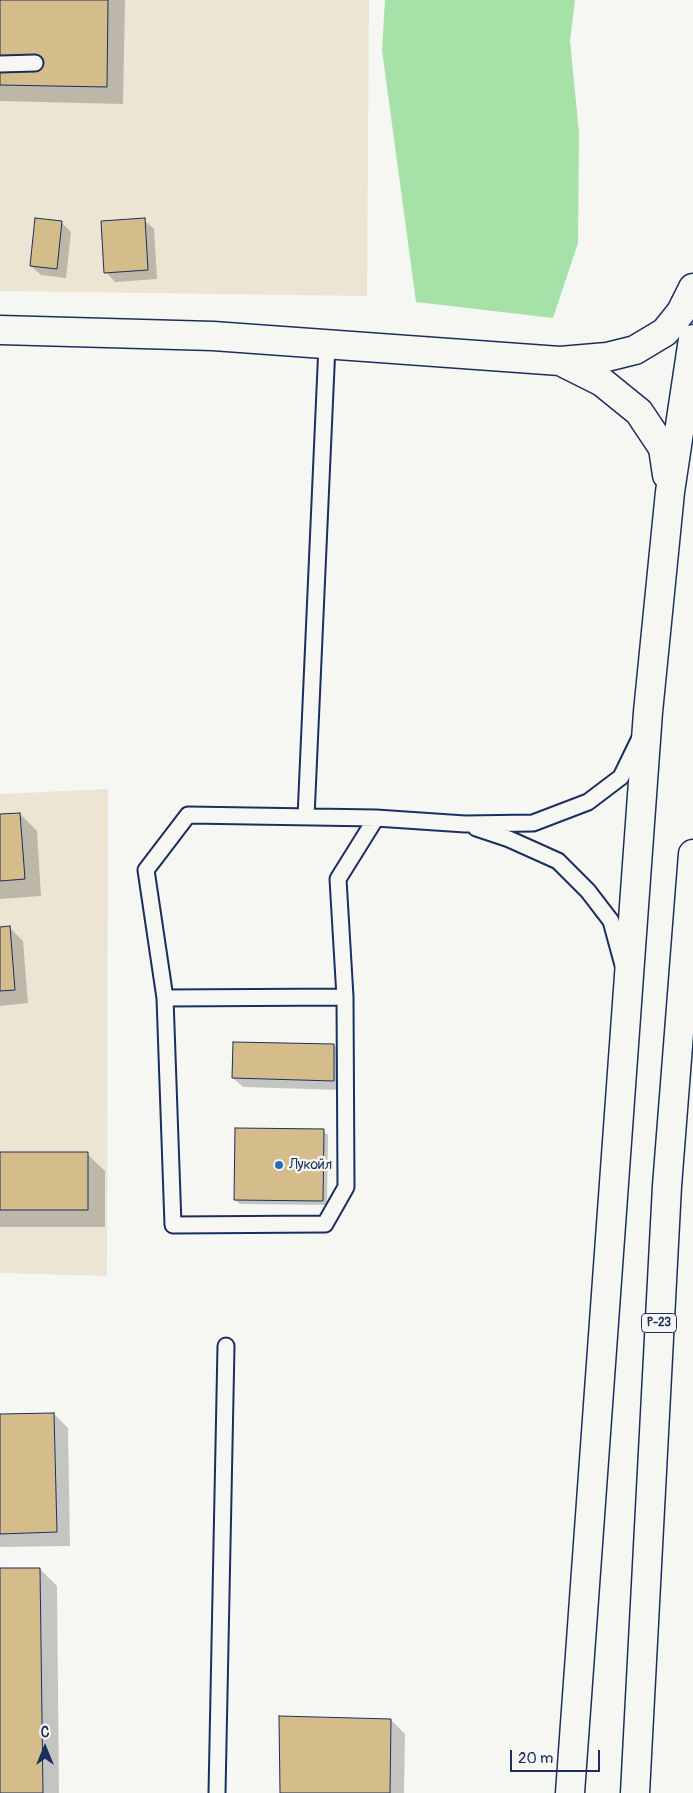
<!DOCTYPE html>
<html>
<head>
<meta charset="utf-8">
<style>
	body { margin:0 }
	#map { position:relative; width:693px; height:1793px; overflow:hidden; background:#f6f6f2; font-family:Pangolin,sans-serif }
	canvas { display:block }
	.north { position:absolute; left:20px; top:1723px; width:50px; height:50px; -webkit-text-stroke:4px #f6f6f2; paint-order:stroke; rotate:0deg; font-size:14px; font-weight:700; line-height:20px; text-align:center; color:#1b2f5e }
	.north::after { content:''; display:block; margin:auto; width:18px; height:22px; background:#1b2f5e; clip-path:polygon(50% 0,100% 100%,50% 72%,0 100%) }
	.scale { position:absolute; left:510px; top:1750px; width:90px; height:22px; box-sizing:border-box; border:2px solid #1b2f5e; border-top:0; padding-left:6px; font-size:15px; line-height:18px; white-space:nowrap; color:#1b2f5e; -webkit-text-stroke:4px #f6f6f2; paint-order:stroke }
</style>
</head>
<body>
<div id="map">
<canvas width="693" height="1793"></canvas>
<div class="north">С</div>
<div class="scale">20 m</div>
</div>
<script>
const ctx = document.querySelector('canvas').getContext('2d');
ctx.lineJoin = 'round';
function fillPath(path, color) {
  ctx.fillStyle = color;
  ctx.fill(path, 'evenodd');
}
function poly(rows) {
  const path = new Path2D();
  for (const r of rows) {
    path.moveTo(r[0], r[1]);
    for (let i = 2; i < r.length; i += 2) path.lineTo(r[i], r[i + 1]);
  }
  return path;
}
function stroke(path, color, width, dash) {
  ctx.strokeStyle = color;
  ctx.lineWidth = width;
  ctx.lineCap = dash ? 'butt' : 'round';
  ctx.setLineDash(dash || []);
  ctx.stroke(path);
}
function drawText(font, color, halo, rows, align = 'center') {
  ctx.font = font + ' Pangolin,sans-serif';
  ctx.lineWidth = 4.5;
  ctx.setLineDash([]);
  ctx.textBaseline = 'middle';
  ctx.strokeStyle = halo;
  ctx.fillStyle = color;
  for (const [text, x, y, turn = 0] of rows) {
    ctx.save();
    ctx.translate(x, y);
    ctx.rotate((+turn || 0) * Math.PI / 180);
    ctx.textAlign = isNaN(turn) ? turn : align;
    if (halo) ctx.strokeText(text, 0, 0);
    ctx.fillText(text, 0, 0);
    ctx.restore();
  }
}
fillPath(poly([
	[0,0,369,0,367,296,0,291],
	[108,789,107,1276,0,1273,0,794]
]), '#ece5d3');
fillPath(poly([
	[385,0,575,0,570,41,579,133,578,243,553,318,416,302,382,50]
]), '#a6e2a8');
fillPath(poly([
	[0,0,125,0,123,104,0,101],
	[144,220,154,229,157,279,115,282,106,272],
	[61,222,71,232,66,278,41,275,31,266],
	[20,814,37,831,41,896,0,899,0,816],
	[9,927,23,941,28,1003,0,1006,0,928],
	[334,1045,343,1055,343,1090,243,1087,233,1078],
	[323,1131,328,1135,327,1205,240,1204,235,1200],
	[0,1154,87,1154,105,1171,105,1227,0,1227],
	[54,1414,68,1428,70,1546,0,1547,0,1415],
	[0,1569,40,1569,57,1586,59,1793,0,1793],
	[391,1720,405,1734,404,1793,281,1793]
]), '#0003');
const building = poly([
	[0,0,108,0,107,87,0,85,0,0],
	[35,218,62,221,57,269,30,266,35,218],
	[145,218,148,270,104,273,101,221,145,218],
	[20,813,25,879,0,881,0,814,20,813],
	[10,926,15,990,0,991,0,927,10,926],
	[233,1042,334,1044,334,1081,232,1078,233,1042],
	[235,1128,324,1129,323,1201,234,1200,235,1128],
	[0,1152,88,1152,88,1210,0,1210,0,1152],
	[54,1413,57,1532,0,1534,0,1414,54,1413],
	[0,1568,40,1568,43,1793,0,1793,0,1568],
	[279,1716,391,1719,390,1793,280,1793,279,1716]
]);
fillPath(building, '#d4bc8b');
stroke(building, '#1b2f5e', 1);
const lane = poly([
	[0,64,35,63],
	[306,817,327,345],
	[476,828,509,839,558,861,588,891,611,921,623,965],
	[345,997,165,998,146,870,188,815,376,818,465,824,533,823,588,802,621,777,639,740],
	[165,998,173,1225,325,1224,346,1187,345,997,338,879,376,818],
	[217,1793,226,1346]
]);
const street = poly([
	[0,330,213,336,560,361,607,357,635,350,665,332,681,312,693,288],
	[560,361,602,382,639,412,663,448,667,475],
	[570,1793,648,712,670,492,693,339]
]);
const highway = poly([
	[635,1793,667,1186,693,854]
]);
stroke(lane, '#1b2f5e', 19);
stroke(street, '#1b2f5e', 31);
stroke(highway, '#1b2f5e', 31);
stroke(lane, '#f6f6f2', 15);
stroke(street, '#f6f6f2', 28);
stroke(highway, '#f6f6f2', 28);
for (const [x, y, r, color] of [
	[279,1165,5,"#1f6fb2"]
]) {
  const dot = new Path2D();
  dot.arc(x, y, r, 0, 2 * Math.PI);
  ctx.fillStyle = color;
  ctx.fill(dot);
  stroke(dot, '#f6f6f2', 2);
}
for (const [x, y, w] of [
	[659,1323,35]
]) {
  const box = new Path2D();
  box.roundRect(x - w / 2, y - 9.5, w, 19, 4);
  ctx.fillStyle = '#f6f6f2';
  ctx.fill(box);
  stroke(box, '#1b2f5e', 1);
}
drawText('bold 12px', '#1b2f5e', null, [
	["Р-23",659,1323]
]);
drawText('14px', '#1b2f5e', '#f6f6f2', [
	["Лукойл",289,1165]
], 'left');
</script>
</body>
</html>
